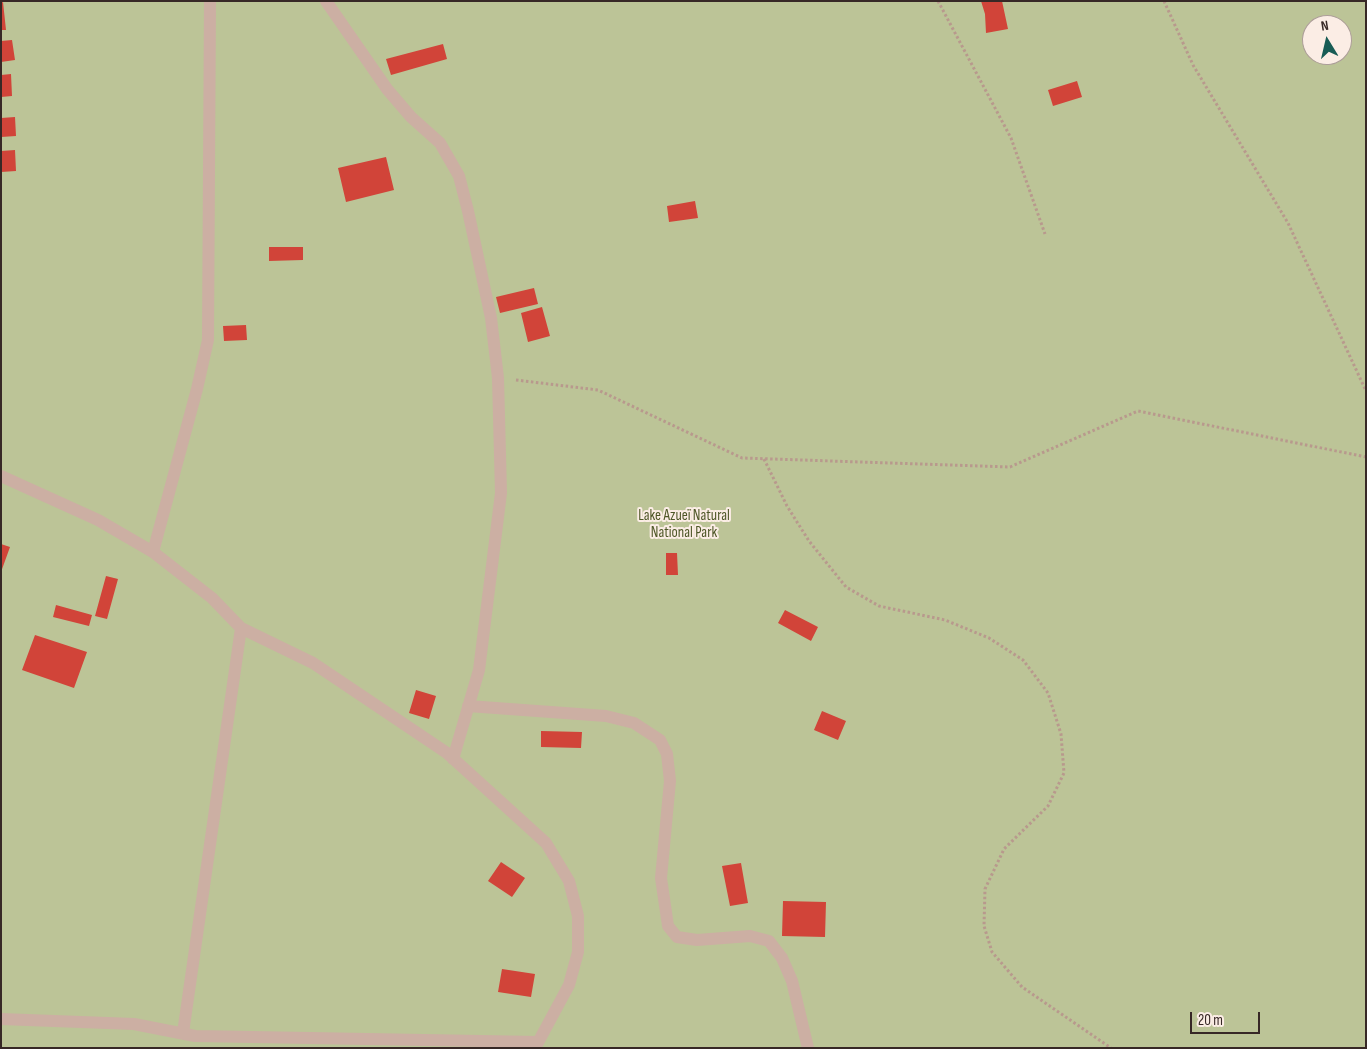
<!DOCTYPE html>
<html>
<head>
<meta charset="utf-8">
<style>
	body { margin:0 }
	#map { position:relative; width:1367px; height:1049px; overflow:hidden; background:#f3e2d8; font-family:"Sofia Sans Condensed",sans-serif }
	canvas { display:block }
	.frame { position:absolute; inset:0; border:2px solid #372826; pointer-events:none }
	.north { position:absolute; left:1302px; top:15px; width:50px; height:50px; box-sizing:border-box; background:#fbede5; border:1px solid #ad9e99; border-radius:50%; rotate:351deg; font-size:14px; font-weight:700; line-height:20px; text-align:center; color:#372826 }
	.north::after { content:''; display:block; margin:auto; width:18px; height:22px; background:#185c55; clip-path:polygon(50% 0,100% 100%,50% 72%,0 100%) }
	.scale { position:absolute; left:1190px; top:1012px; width:70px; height:22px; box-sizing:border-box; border:2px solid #372826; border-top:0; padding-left:6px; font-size:15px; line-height:18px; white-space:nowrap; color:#372826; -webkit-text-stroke:4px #fbede5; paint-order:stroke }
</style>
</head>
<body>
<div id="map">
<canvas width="1367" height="1049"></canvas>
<div class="frame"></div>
<div class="north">N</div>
<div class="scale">20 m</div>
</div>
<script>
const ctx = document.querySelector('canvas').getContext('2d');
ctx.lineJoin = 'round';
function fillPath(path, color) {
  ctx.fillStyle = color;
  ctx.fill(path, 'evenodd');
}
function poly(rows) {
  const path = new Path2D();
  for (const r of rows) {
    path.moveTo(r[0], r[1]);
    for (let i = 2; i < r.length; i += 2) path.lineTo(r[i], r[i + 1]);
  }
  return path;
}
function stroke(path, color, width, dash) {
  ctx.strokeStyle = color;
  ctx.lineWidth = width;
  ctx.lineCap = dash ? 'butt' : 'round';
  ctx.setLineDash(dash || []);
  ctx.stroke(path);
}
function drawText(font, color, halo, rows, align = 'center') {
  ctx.font = font + ' "Sofia Sans Condensed",sans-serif';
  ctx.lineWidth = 4;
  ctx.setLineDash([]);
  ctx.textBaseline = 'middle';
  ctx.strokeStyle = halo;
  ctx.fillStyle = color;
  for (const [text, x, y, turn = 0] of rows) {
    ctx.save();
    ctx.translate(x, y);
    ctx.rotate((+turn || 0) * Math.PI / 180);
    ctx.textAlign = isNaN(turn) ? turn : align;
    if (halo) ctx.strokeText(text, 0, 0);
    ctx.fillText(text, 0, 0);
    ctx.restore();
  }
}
fillPath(poly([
	[1,1,1366,1,1366,1048,1,1048],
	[1312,25,1342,25,1342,55,1312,55]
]), '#bcc497');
fillPath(poly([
	[981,1,1002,1,1008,29,986,33,985,14],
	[3,2,6,30,1,30,1,3],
	[12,40,15,60,1,62,1,41],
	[443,44,447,59,391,75,386,59],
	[11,74,12,96,1,97,1,75],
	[1077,81,1082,97,1053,106,1048,90],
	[15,117,16,136,1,137,1,118],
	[15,150,16,171,1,172,1,151],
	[386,157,394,190,346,202,338,168],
	[695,201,698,218,669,222,667,206],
	[269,247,303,247,303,260,269,261],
	[534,288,538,304,500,313,496,297],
	[542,307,550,336,528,342,521,313],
	[246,325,247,340,224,341,223,326],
	[1,544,10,547,1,572],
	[666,553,677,553,678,575,666,575],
	[106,576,118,579,107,619,95,616],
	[56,605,92,615,89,626,53,617],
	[785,610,818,627,811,641,778,623],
	[35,635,87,652,74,688,22,670],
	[416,690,436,696,429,719,409,713],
	[822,711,846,721,838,740,814,730],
	[541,731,582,732,581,748,541,747],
	[501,862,525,878,512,897,488,881],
	[741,863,748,903,730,906,722,866],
	[783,901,826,902,825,937,782,936],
	[502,969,535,974,531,997,498,992]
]), '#d14439');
stroke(poly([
	[938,1,1011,138,1045,234],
	[1164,1,1193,65,1288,223,1366,391],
	[516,380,598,390,742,458,1010,467,1138,411,1366,457],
	[764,459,787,506,809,541,846,587,879,606,945,620,989,638,1023,660,1048,693,1061,734,1064,773,1048,806,1004,849,985,889,984,926,992,952,1022,987,1111,1048]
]), '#b8998d', 3, [2.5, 2.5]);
stroke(poly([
	[326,1,387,89,411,117,440,143,459,176,468,211,491,318,498,378,501,493,479,670,453,759],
	[1,476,98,520,153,552,212,598,241,628,313,663,447,753,546,843,569,881,578,916,578,952,569,985,535,1048],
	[153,552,197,389,208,340,210,1],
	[468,706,606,716,634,723,660,740,667,754,670,781,661,878,668,926,677,937,697,940,750,936,769,941,782,958,792,981,808,1048],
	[1,1019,134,1024,195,1036,538,1042],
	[183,1033,241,628]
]), '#ccafa3', 12);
drawText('15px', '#4e5727', '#fbede5', [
	["Lake Azueï Natural",684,516],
	["National Park",684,533]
]);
</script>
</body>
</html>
